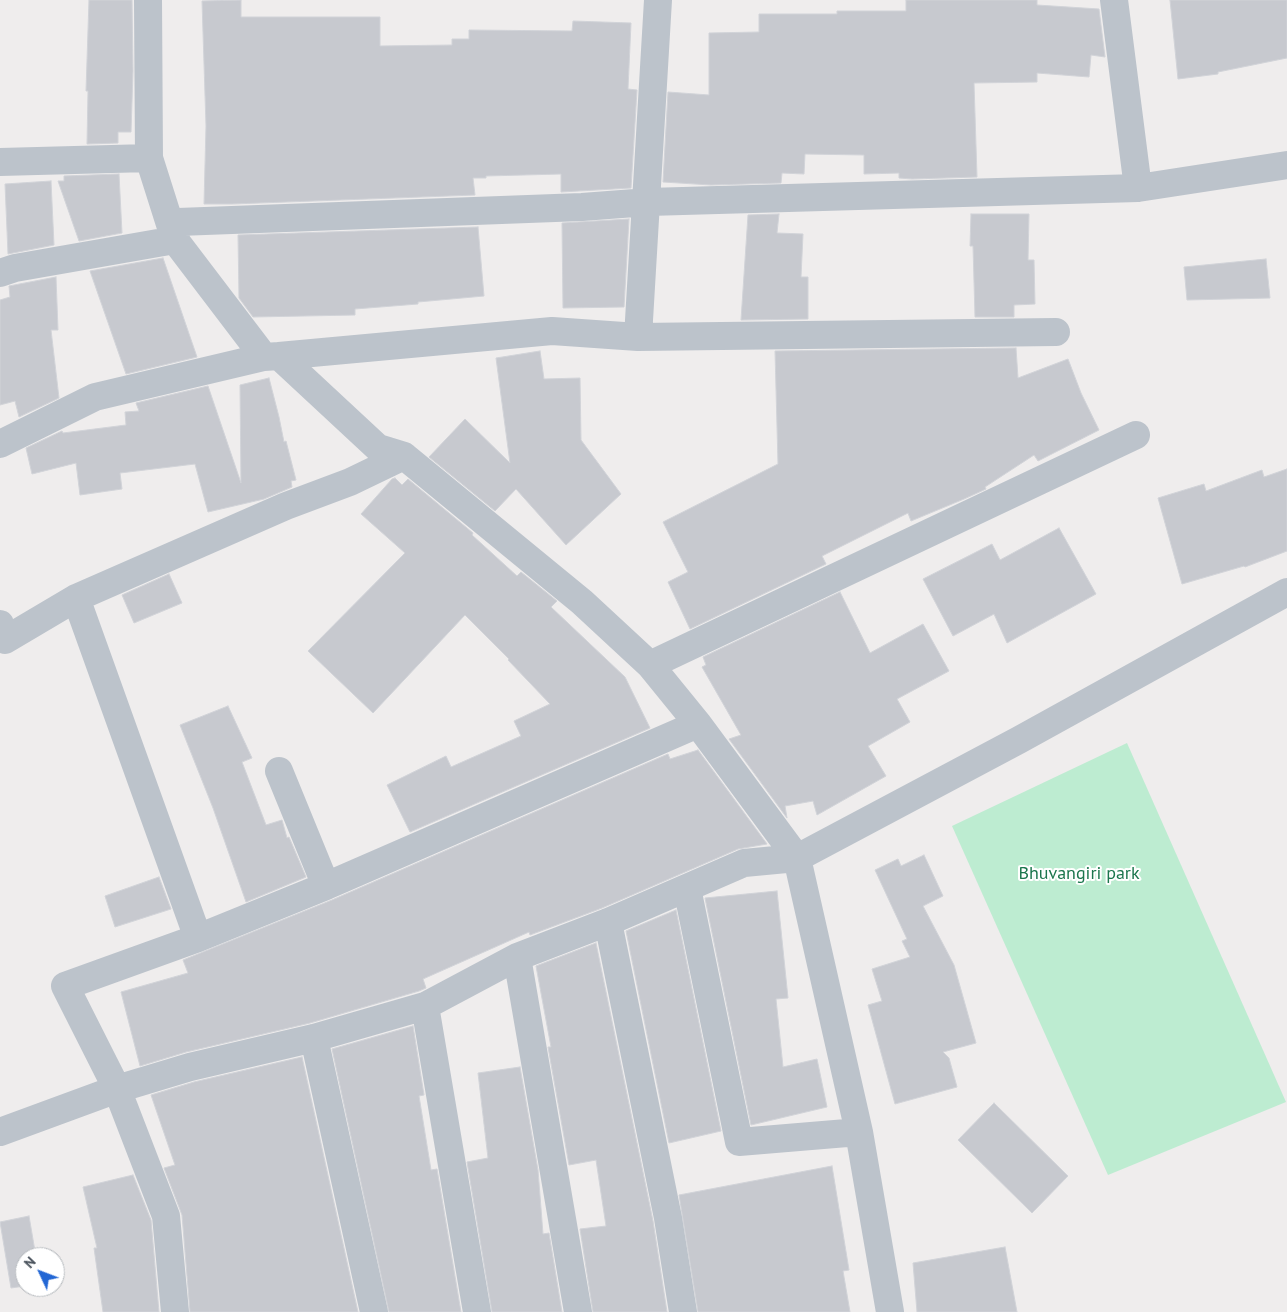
<!DOCTYPE html>
<html>
<head>
<meta charset="utf-8">
<style>
	body { margin:0 }
	#map { position:relative; width:1287px; height:1312px; overflow:hidden; background:#efeded; font-family:"PT Sans",sans-serif }
	canvas { display:block }
	.north { position:absolute; left:15px; top:1247px; width:50px; height:50px; box-sizing:border-box; background:#fff; border:1px solid #b5b9bd; border-radius:50%; rotate:313deg; font-size:14px; font-weight:700; line-height:20px; text-align:center; color:#464f59 }
	.north::after { content:''; display:block; margin:auto; width:18px; height:22px; background:#2266d4; clip-path:polygon(50% 0,100% 100%,50% 72%,0 100%) }
</style>
</head>
<body>
<div id="map">
<canvas width="1287" height="1312"></canvas>
<div class="north">N</div>
</div>
<script>
const ctx = document.querySelector('canvas').getContext('2d');
ctx.lineJoin = 'round';
function fillPath(path, color) {
  ctx.fillStyle = color;
  ctx.fill(path, 'evenodd');
}
function poly(rows) {
  const path = new Path2D();
  for (const r of rows) {
    path.moveTo(r[0], r[1]);
    for (let i = 2; i < r.length; i += 2) path.lineTo(r[i], r[i + 1]);
  }
  return path;
}
function stroke(path, color, width, dash) {
  ctx.strokeStyle = color;
  ctx.lineWidth = width;
  ctx.lineCap = dash ? 'butt' : 'round';
  ctx.setLineDash(dash || []);
  ctx.stroke(path);
}
function drawText(font, color, halo, rows, align = 'center') {
  ctx.font = font + ' "PT Sans",sans-serif';
  ctx.lineWidth = 4;
  ctx.setLineDash([]);
  ctx.textBaseline = 'middle';
  ctx.strokeStyle = halo;
  ctx.fillStyle = color;
  for (const [text, x, y, turn = 0] of rows) {
    ctx.save();
    ctx.translate(x, y);
    ctx.rotate((+turn || 0) * Math.PI / 180);
    ctx.textAlign = isNaN(turn) ? turn : align;
    if (halo) ctx.strokeText(text, 0, 0);
    ctx.fillText(text, 0, 0);
    ctx.restore();
  }
}
fillPath(poly([
	[1127,743,1286,1102,1108,1175,952,826]
]), '#bdecd1');
const building = poly([
	[89,0,132,0,133,71,131,132,118,132,118,143,87,144,88,91,86,91,89,0],
	[241,0,241,17,380,17,380,46,452,45,452,39,469,39,469,30,572,31,573,21,631,23,628,89,637,90,631,188,561,192,561,174,486,176,486,178,473,178,475,195,232,204,204,204,206,126,202,1,241,0],
	[906,0,1037,0,1037,5,1099,9,1105,57,1091,55,1089,77,1037,73,1037,82,974,83,977,177,912,179,899,178,899,173,864,174,864,155,805,154,804,174,782,173,781,183,711,185,663,182,668,92,709,95,709,33,759,32,759,14,837,14,837,11,906,11,906,0],
	[1170,0,1287,0,1287,58,1218,72,1218,74,1178,79,1170,0],
	[119,174,122,233,79,241,58,181,64,181,64,176,119,174],
	[51,181,54,245,8,254,5,184,51,181],
	[779,214,777,233,803,234,801,277,808,277,808,319,741,320,748,215,779,214],
	[971,214,1029,214,1028,260,1034,260,1035,304,1014,305,1014,317,975,317,973,246,970,246,971,214],
	[629,219,624,307,563,308,562,223,629,219],
	[478,227,484,296,418,302,418,304,355,309,355,315,253,317,239,298,238,235,478,227],
	[163,258,197,357,126,374,90,271,163,258],
	[1266,259,1270,298,1187,300,1184,267,1266,259],
	[56,277,58,330,51,330,59,398,19,417,15,401,0,405,0,300,10,297,9,286,56,277],
	[1016,348,1018,378,1068,359,1081,393,1099,430,1038,461,1034,455,985,487,986,489,964,499,911,521,908,513,822,556,826,564,690,629,668,582,688,572,663,522,778,464,775,351,1016,348],
	[540,351,544,379,580,378,581,440,621,494,566,545,516,489,495,511,429,457,465,419,510,463,496,358,540,351],
	[269,378,279,417,284,442,286,441,296,480,291,481,292,487,264,499,208,512,195,464,120,473,122,489,80,495,76,463,32,474,26,448,62,431,63,433,126,425,125,412,139,411,136,403,208,386,241,483,240,385,269,378],
	[1287,469,1287,551,1245,567,1244,566,1182,584,1158,498,1204,484,1206,491,1262,470,1264,477,1287,469],
	[395,478,402,485,408,479,473,533,472,535,517,576,521,572,557,601,551,607,625,677,650,728,410,832,387,785,446,756,451,767,521,736,514,721,550,704,508,660,509,659,465,615,373,713,308,651,405,553,361,514,392,479,395,478],
	[1059,528,1096,594,1007,643,994,614,953,636,923,579,992,544,1000,560,1059,528],
	[169,574,182,603,134,623,122,595,169,574],
	[840,592,870,653,923,624,949,671,897,699,910,722,868,746,886,776,817,815,813,801,785,806,787,818,729,739,741,735,702,667,706,665,703,657,840,592],
	[228,706,252,758,242,762,266,825,282,820,287,838,289,837,306,877,246,902,213,808,180,725,228,706],
	[698,750,767,844,738,849,602,908,530,935,529,932,423,979,426,988,419,991,310,1023,186,1052,140,1066,121,992,188,973,183,960,332,900,668,754,670,759,698,750],
	[924,855,943,896,923,906,954,965,976,1043,943,1052,949,1058,957,1087,895,1104,868,1005,882,1001,872,969,910,957,902,941,907,939,875,870,898,859,901,866,924,855],
	[159,877,171,909,115,927,105,896,159,877],
	[777,891,788,998,776,999,783,1067,817,1059,827,1107,751,1125,705,898,777,891],
	[676,910,721,1131,669,1143,626,931,676,910],
	[596,943,653,1221,667,1312,593,1312,580,1229,606,1226,596,1160,569,1165,548,1047,551,1047,536,966,596,943],
	[413,1026,424,1095,419,1096,431,1170,437,1169,461,1312,389,1312,332,1049,413,1026],
	[302,1057,358,1312,190,1312,182,1215,164,1168,175,1165,151,1095,194,1082,302,1057],
	[520,1067,538,1170,543,1234,549,1233,562,1312,492,1312,467,1162,488,1158,478,1073,520,1067],
	[994,1103,1068,1176,1032,1213,958,1140,994,1103],
	[832,1166,849,1270,843,1271,850,1312,698,1312,679,1195,832,1166],
	[133,1175,151,1220,159,1312,103,1312,94,1248,97,1248,83,1187,133,1175],
	[29,1216,36,1257,25,1257,25,1286,11,1288,0,1222,29,1216],
	[1005,1247,1017,1312,917,1312,913,1263,1005,1247]
]);
fillPath(building, '#c7c9cf');
stroke(building, '#d1d3d8', 1);
stroke(poly([
	[148,0,149,158,175,240,264,357,279,356,378,448,404,456,582,602,650,665,698,724,797,858,744,863,608,922,517,957,425,1006,477,1312],
	[1114,0,1138,188],
	[0,162,149,158],
	[0,273,15,268,175,240,178,222,582,207,648,202,1138,188,1287,165],
	[638,337,658,0],
	[279,356,552,331,638,337,1056,332],
	[0,444,95,397,264,357],
	[76,598,198,938],
	[0,624,5,640,76,598,286,506,350,482,404,456],
	[650,665,1136,435],
	[279,771,326,886],
	[687,888,739,1142,859,1132],
	[608,922,668,1218,683,1312],
	[517,957,578,1312],
	[314,1038,374,1312],
	[0,1132,117,1089,190,1067,314,1038,425,1006],
	[175,1312,166,1216,117,1089,65,986,198,938,326,886,698,724],
	[890,1312,859,1132,797,858,1019,740,1287,592]
]), '#bcc3cb', 28);
drawText('18px', '#1b764d', '#fff', [
	["Bhuvangiri park",1079,874]
]);
</script>
</body>
</html>
